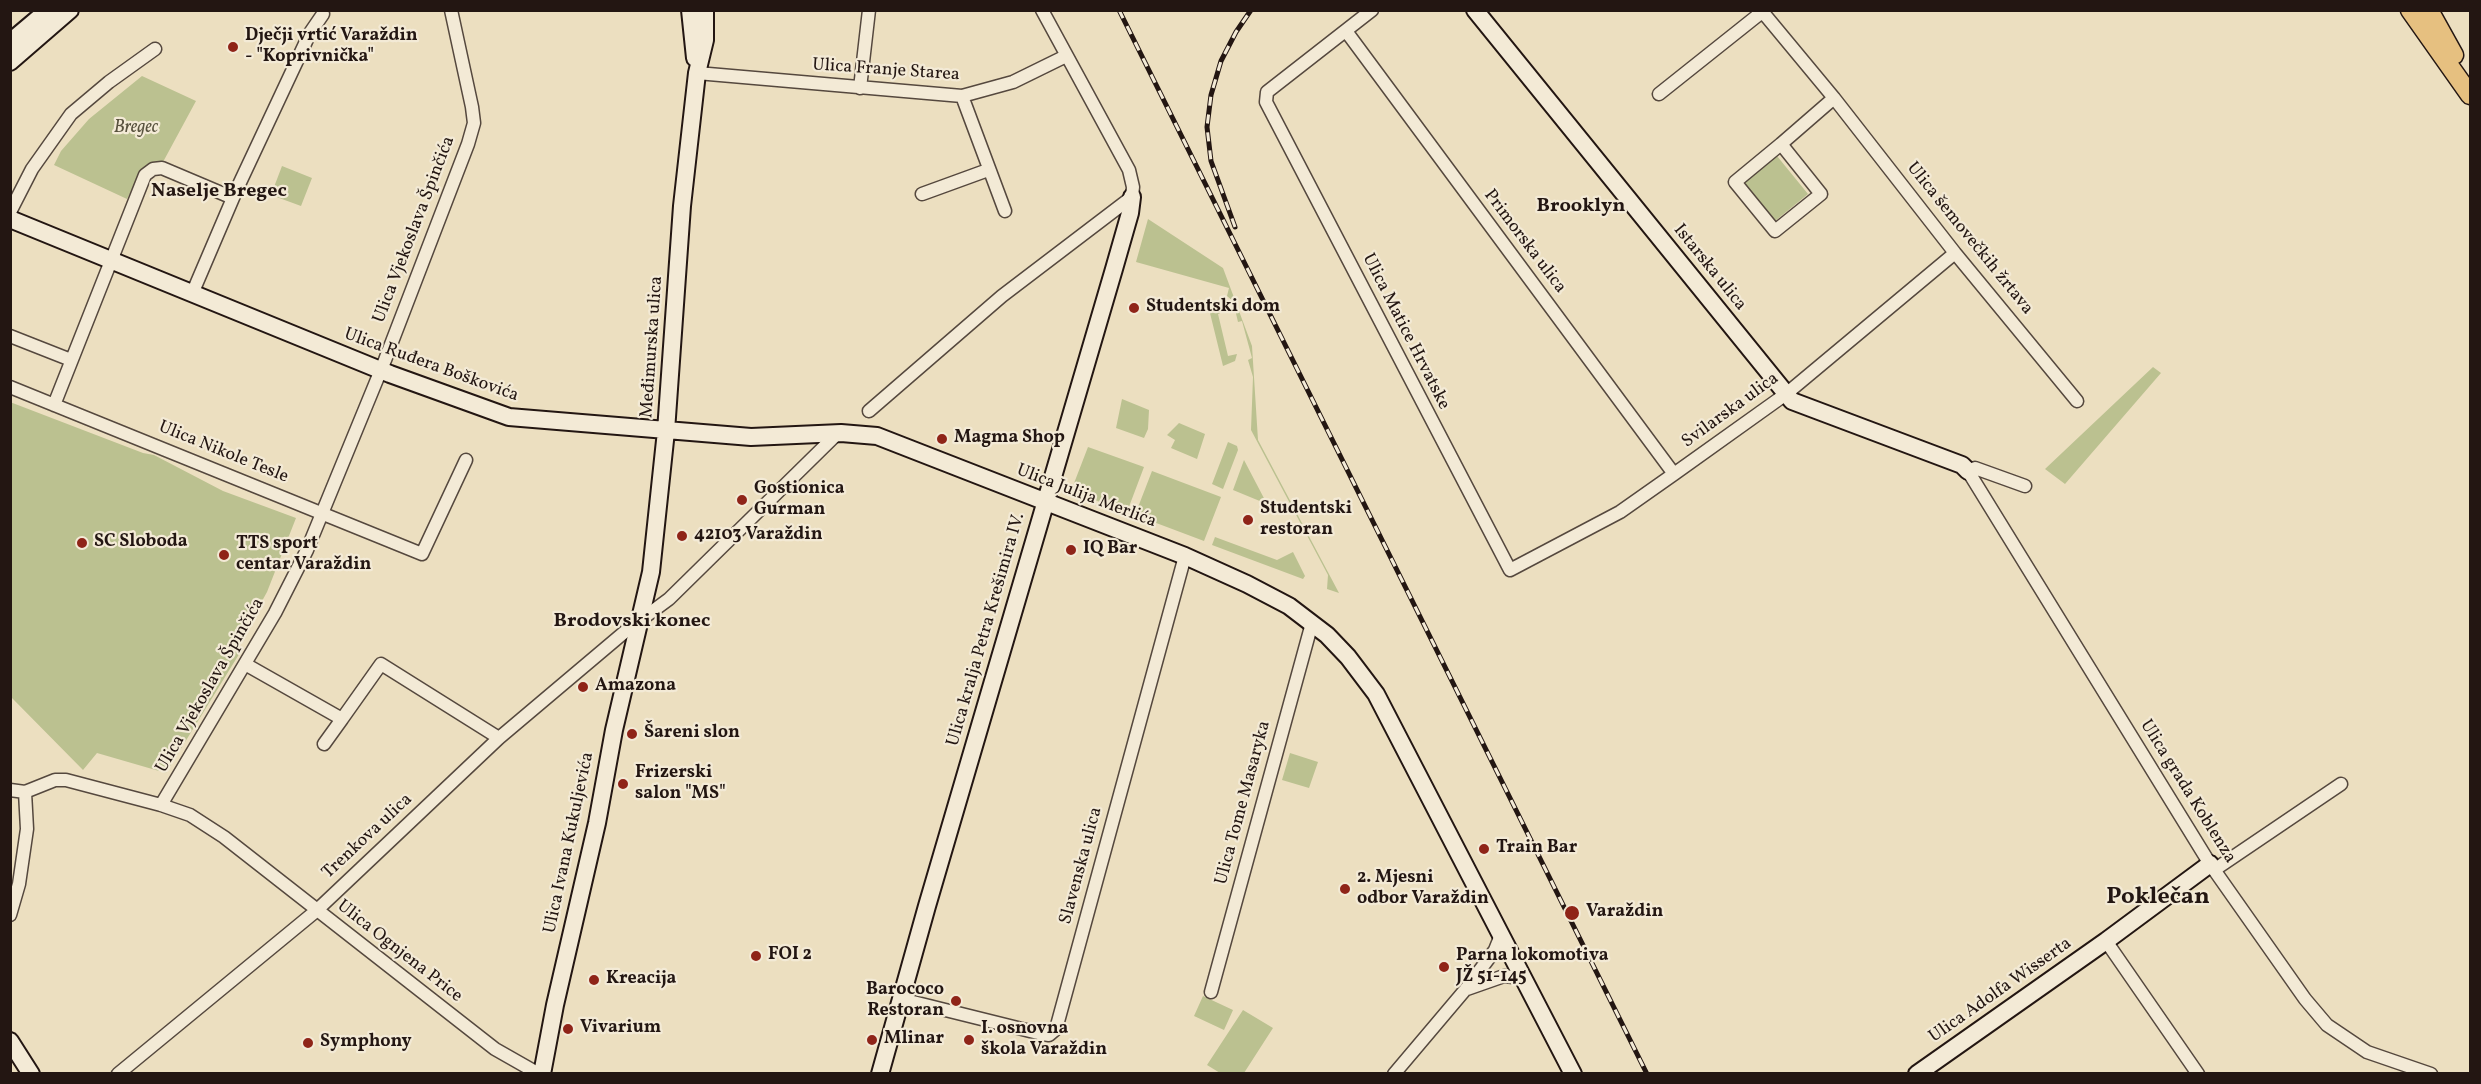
<!DOCTYPE html>
<html>
<head>
<meta charset="utf-8">
<style>
	body { margin:0 }
	#map { position:relative; width:2481px; height:1084px; overflow:hidden; background:#ecdfc0; font-family:Vollkorn,serif }
	canvas { display:block }
	.frame { position:absolute; inset:0; border:12px solid #231612; pointer-events:none }
</style>
</head>
<body>
<div id="map">
<canvas width="2481" height="1084"></canvas>
<div class="frame"></div>
</div>
<script>
const ctx = document.querySelector('canvas').getContext('2d');
ctx.lineJoin = 'round';
function fillPath(path, color) {
  ctx.fillStyle = color;
  ctx.fill(path, 'evenodd');
}
function poly(rows) {
  const path = new Path2D();
  for (const r of rows) {
    path.moveTo(r[0], r[1]);
    for (let i = 2; i < r.length; i += 2) path.lineTo(r[i], r[i + 1]);
  }
  return path;
}
function stroke(path, color, width, dash) {
  ctx.strokeStyle = color;
  ctx.lineWidth = width;
  ctx.lineCap = dash ? 'butt' : 'round';
  ctx.setLineDash(dash || []);
  ctx.stroke(path);
}
function drawText(font, color, halo, rows, align = 'center') {
  ctx.font = font + ' Vollkorn,serif';
  ctx.lineWidth = 4.5;
  ctx.setLineDash([]);
  ctx.textBaseline = 'middle';
  ctx.strokeStyle = halo;
  ctx.fillStyle = color;
  for (const [text, x, y, turn = 0] of rows) {
    ctx.save();
    ctx.translate(x, y);
    ctx.rotate((+turn || 0) * Math.PI / 180);
    ctx.textAlign = isNaN(turn) ? turn : align;
    if (halo) ctx.strokeText(text, 0, 0);
    ctx.fillText(text, 0, 0);
    ctx.restore();
  }
}
fillPath(poly([
	[142,76,196,101,163,162,143,168,127,199,54,165,61,151,89,119],
	[1777,156,1808,194,1775,221,1744,183],
	[282,166,312,178,301,206,271,195],
	[1148,219,1223,268,1252,346,1258,440,1339,593,1327,589,1328,575,1251,430,1253,377,1248,360,1252,358,1242,321,1238,322,1233,301,1227,296,1229,288,1136,262],
	[1219,304,1225,311,1218,314,1228,356,1237,354,1235,361,1223,366,1209,309,1217,312],
	[2153,367,2161,373,2065,484,2045,469],
	[1122,399,1149,410,1148,429,1144,438,1116,428],
	[10,402,143,453,154,455,223,491,296,518,267,592,236,648,241,651,166,773,97,753,83,770,11,697],
	[1179,423,1205,434,1197,459,1171,448,1175,440,1167,435],
	[1228,442,1237,446,1238,450,1223,489,1212,484],
	[1088,447,1144,467,1127,512,1071,491],
	[1244,460,1267,504,1233,490],
	[1152,471,1221,497,1204,541,1135,515],
	[1215,537,1277,560,1293,552,1305,576,1303,579,1212,545],
	[1290,753,1318,762,1309,788,1282,780],
	[1203,996,1233,1010,1224,1030,1194,1016],
	[1243,1010,1273,1028,1244,1073,1220,1073,1207,1065]
]), '#bbc190');
const street = poly([
	[1372,10,1267,92,1266,102,1510,570,1620,512,1674,474,1786,394,1955,253],
	[1761,10,1834,98,1955,253,2077,401],
	[1346,31,1674,474],
	[697,73,962,96,1013,82,1066,56],
	[860,88,869,10],
	[1659,94,1762,12],
	[962,96,1005,211],
	[1781,144,1735,182,1775,231,1821,194,1781,144,1834,98],
	[922,194,988,170],
	[10,212,32,169,71,114,109,82,155,49],
	[192,294,236,191,310,33,323,14],
	[10,336,71,360],
	[10,387,422,554,466,460],
	[54,405,145,175,153,169,162,168,233,198],
	[869,411,1002,296,1132,197,1133,187,1129,170,1042,10],
	[2025,486,1975,468,1968,471,2210,864,2305,999,2327,1025,2367,1052,2431,1074],
	[245,664,342,719,381,664,499,738],
	[324,744,342,719],
	[10,790,25,792,55,780,66,780,161,805,190,815,224,837,495,1049,539,1074],
	[161,805,275,613,307,550,385,360,468,144,474,123,472,107,451,10],
	[2214,870,2341,784],
	[10,915,19,884,27,829,25,792],
	[2106,941,2198,1074],
	[1467,989,1504,976,1523,978],
	[1211,992,1312,623],
	[901,999,1042,1034,1049,1035,1056,1029,1185,556],
	[118,1074,316,911,499,738,627,630,669,599,838,433],
	[1394,1074,1465,990,1495,950,1501,935]
]);
const secondary = poly([
	[690,10,695,58],
	[1475,10,1792,401,1962,465,1968,471],
	[10,42,48,10],
	[10,62,70,10],
	[10,219,390,374,509,417,751,437,841,433,877,436,1185,556,1247,584,1289,606,1327,635,1348,657,1376,694,1573,1074],
	[10,1041,31,1074],
	[542,1074,555,1005,597,823,614,730,651,572,666,431,682,206,697,73,705,40,705,10],
	[880,1074,927,906,1114,269,1130,213,1132,197],
	[1917,1074,2106,941,2210,864]
]);
const primary = poly([
	[2410,10,2470,95],
	[2429,10,2454,55]
]);
stroke(street, '#55483e', 15);
stroke(secondary, '#231612', 20);
stroke(primary, '#231612', 21);
stroke(street, '#f3ead6', 12);
stroke(secondary, '#f3ead6', 16);
stroke(primary, '#e6c080', 18);
const rail = poly([
	[1119,10,1647,1074],
	[1235,227,1211,161,1207,127,1211,95,1221,61,1236,32,1251,10]
]);
stroke(rail, '#231612', 5);
stroke(rail, '#f3ead6', 3, [9]);
for (const [x, y, r, color] of [
	[233,47,6,"#8f2418"],
	[1134,308,6,"#8f2418"],
	[942,439,6,"#8f2418"],
	[742,500,6,"#8f2418"],
	[1248,520,6,"#8f2418"],
	[682,536,6,"#8f2418"],
	[82,543,6,"#8f2418"],
	[1071,550,6,"#8f2418"],
	[224,555,6,"#8f2418"],
	[583,687,6,"#8f2418"],
	[632,734,6,"#8f2418"],
	[623,784,6,"#8f2418"],
	[1484,849,6,"#8f2418"],
	[1345,889,6,"#8f2418"],
	[1572,913,8,"#8f2418"],
	[756,956,6,"#8f2418"],
	[1444,967,6,"#8f2418"],
	[594,980,6,"#8f2418"],
	[956,1001,6,"#8f2418"],
	[568,1029,6,"#8f2418"],
	[872,1040,6,"#8f2418"],
	[969,1040,6,"#8f2418"],
	[308,1043,6,"#8f2418"]
]) {
  const dot = new Path2D();
  dot.arc(x, y, r, 0, 2 * Math.PI);
  ctx.fillStyle = color;
  ctx.fill(dot);
  stroke(dot, '#f3ead6', 2);
}
drawText('bold 18px', '#231612', '#f3ead6', [
	["Dječji vrtić Varaždin",245,37],
	["- \"Koprivnička\"",245,58],
	["Studentski dom",1146,308],
	["Magma Shop",954,439],
	["Gostionica",754,490],
	["Gurman",754,511],
	["Studentski",1260,510],
	["restoran",1260,531],
	["42103 Varaždin",694,536],
	["SC Sloboda",94,543],
	["TTS sport",236,545],
	["centar Varaždin",236,566],
	["IQ Bar",1083,550],
	["Amazona",595,687],
	["Šareni slon",644,734],
	["Frizerski",635,774],
	["salon \"MS\"",635,795],
	["Train Bar",1496,849],
	["2. Mjesni",1357,879],
	["odbor Varaždin",1357,900],
	["Varaždin",1586,913],
	["FOI 2",768,956],
	["Parna lokomotiva",1456,957],
	["JŽ 51-145",1456,978],
	["Kreacija",606,980],
	["Barococo",944,991,"right"],
	["Restoran",944,1012,"right"],
	["Vivarium",580,1029],
	["I. osnovna",981,1030],
	["škola Varaždin",981,1051],
	["Mlinar",884,1040],
	["Symphony",320,1043]
], 'left');
drawText('18px', '#231612', '#f3ead6', [
	["Ulica Franje Starea",886,71,4],
	["Ulica Vjekoslava Špinčića",415,230,-69],
	["Ulica šemovečkih žrtava",1969,239,51],
	["Primorska ulica",1524,242,53],
	["Istarska ulica",1709,268,51],
	["Ulica Matice Hrvatske",1405,332,63],
	["Međimurska ulica",653,347,-86],
	["Ulica Ruđera Boškovića",431,366,20],
	["Svilarska ulica",1731,411,-36],
	["Ulica Nikole Tesle",223,453,22],
	["Ulica Julija Merlića",1086,497,21],
	["Ulica kralja Petra Krešimira IV.",987,630,-74],
	["Ulica Vjekoslava Špinčića",211,686,-60],
	["Ulica grada Koblenza",2187,792,58],
	["Ulica Tome Masaryka",1244,803,-75],
	["Trenkova ulica",368,837,-43],
	["Ulica Ivana Kukuljevića",570,843,-78],
	["Slavenska ulica",1082,866,-75],
	["Ulica Ognjena Price",399,952,38],
	["Ulica Adolfa Wisserta",2001,991,-35]
]);
drawText('italic 18px', '#58523e', '#f3ead6', [
	["Bregec",136,129]
]);
drawText('bold 20px', '#231612', '#f3ead6', [
	["Naselje Bregec",219,192],
	["Brooklyn",1581,207],
	["Brodovski konec",632,622]
]);
drawText('bold 24px', '#231612', '#f3ead6', [
	["Poklečan",2158,899]
]);
</script>
</body>
</html>
